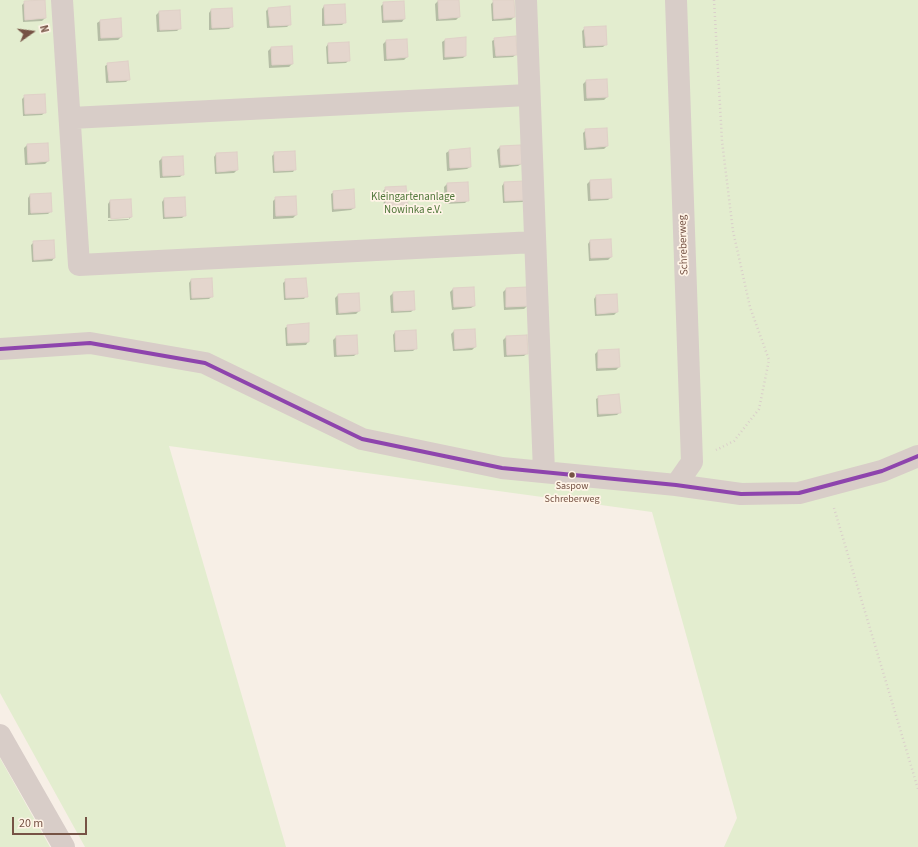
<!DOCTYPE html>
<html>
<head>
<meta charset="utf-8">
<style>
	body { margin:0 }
	#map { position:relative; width:918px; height:847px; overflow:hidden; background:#f7efe6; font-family:"Source Sans 3",sans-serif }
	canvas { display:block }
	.north { position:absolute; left:12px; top:12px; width:40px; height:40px; -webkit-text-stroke:3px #fff4e7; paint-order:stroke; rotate:76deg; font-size:11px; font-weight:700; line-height:16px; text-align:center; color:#765345 }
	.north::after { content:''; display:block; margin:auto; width:14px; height:18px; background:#765345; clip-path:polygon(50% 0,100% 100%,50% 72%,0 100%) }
	.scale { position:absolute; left:12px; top:817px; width:75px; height:18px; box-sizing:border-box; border:2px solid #765345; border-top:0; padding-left:5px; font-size:12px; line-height:14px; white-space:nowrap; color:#765345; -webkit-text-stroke:3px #fff4e7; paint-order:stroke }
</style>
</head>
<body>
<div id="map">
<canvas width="918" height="847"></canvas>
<div class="north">N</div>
<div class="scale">20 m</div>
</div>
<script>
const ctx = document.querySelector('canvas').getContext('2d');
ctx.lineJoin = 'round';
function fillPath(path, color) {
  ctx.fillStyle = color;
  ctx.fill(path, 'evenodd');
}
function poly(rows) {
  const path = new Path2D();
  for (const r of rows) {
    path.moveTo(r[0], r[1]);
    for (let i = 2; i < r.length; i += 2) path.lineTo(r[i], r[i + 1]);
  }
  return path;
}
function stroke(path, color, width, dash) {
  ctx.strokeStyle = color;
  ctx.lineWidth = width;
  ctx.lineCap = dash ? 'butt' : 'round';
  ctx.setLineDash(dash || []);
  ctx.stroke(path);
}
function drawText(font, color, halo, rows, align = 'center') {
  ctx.font = font + ' "Source Sans 3",sans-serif';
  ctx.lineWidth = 3.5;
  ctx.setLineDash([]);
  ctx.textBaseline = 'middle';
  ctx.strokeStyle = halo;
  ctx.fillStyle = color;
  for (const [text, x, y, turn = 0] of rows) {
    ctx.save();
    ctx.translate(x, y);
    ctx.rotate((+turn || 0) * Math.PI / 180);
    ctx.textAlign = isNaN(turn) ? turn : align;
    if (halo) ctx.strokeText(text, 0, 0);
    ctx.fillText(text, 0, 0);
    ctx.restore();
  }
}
fillPath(poly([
	[0,0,918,0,918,847,724,847,737,818,652,512,169,446,286,847,85,847,0,693],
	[0,758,50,847,0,847]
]), '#e3edcf');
fillPath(poly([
	[458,0,459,17,456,20,436,21,435,4,438,1],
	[513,0,514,17,511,20,492,21,491,4,494,1],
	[25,2,45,18,42,21,23,22,22,5],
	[384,3,404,19,402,22,382,23,381,6],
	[324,6,345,22,342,25,322,26,322,9],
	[269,8,290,24,287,27,267,28,266,11],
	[211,10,232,26,229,29,209,30,209,13],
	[159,12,180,28,177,31,157,32,156,15],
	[100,21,121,37,118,40,98,41,97,23],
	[585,28,606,44,603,47,583,48,582,31],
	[495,39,516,54,513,57,493,58,492,41],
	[445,40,465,56,463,58,443,60,442,42],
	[386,41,407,57,404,60,384,61,383,44],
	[328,44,349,60,346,63,327,64,326,47],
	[291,47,292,64,289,67,269,68,268,51,271,48],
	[108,64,129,79,126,82,106,83,105,66],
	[606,80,607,97,604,100,584,101,583,84,586,81],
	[25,96,45,112,42,115,23,116,22,99],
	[586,130,607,146,604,149,584,150,583,133],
	[47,144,48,161,45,164,25,165,24,148,27,145],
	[500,147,521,164,518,166,499,168,497,150],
	[449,151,470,167,467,169,447,171,446,153],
	[236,153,237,170,234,173,215,174,214,157,216,154],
	[275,153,295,169,293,172,273,173,272,156],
	[162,158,183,174,180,177,160,178,159,161],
	[590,181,611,197,608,200,588,201,587,184],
	[504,183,525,200,523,202,503,203,502,186],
	[447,184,468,200,465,203,445,204,444,187],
	[386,188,406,204,404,207,384,208,383,191],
	[334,192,354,208,351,210,332,212,331,194],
	[30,195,51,211,48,214,28,215,28,198],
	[276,198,296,215,293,218,273,219,273,201],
	[164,199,185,215,182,218,163,219,162,202],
	[110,201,131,217,129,219,129,217,108,218,108,204],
	[129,219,128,220,108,221,108,220],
	[590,241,611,257,608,260,589,261,588,244],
	[34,242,54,258,52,261,32,262,31,245],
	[191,280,212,296,209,299,190,300,189,283],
	[286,280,306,296,304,299,284,300,283,283],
	[453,289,474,306,471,308,452,310,450,292],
	[506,289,527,306,524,309,504,310,503,292],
	[413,292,414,309,411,312,391,313,390,296,393,293],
	[358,294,359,311,356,314,336,315,335,298,338,295],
	[616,295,617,312,614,315,595,316,594,299,596,296],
	[288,326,308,342,306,345,286,346,285,328],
	[454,331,475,347,472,350,453,351,451,334],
	[395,332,416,348,413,351,394,352,393,335],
	[526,336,527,353,524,356,504,357,503,340,506,337],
	[336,337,357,353,354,356,334,357,333,340],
	[598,351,619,367,616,370,596,371,595,354],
	[599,397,620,412,617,415,597,417,596,399]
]), '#0003');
const building = poly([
	[45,0,46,18,25,20,24,1,45,0],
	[438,0,459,0,460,17,439,19,438,0],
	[493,0,514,0,515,17,494,19,493,0],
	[404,1,405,19,384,20,383,2,404,1],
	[345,4,346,23,325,24,324,5,345,4],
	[290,6,291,25,270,26,268,8,290,6],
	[232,8,233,27,212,28,211,9,232,8],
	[180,10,181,29,160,30,159,11,180,10],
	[121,18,122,37,101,38,100,20,121,18],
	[606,26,607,45,586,46,584,27,606,26],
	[516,36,517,55,496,56,494,38,516,36],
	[466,37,466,56,445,57,445,39,466,37],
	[407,39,408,57,387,59,386,40,407,39],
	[349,42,350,61,329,62,328,43,349,42],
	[292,46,293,64,272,65,271,47,292,46],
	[128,61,130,80,109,81,107,63,128,61],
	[607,79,608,97,587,98,586,80,607,79],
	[45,94,46,113,25,114,24,95,45,94],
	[607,128,608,146,587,148,585,129,607,128],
	[48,143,49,161,28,163,27,144,48,143],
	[521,145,522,164,501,165,500,146,521,145],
	[470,148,471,167,450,168,449,150,470,148],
	[295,151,296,170,275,171,274,152,295,151],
	[237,152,238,170,217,172,216,153,237,152],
	[183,156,184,175,163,176,162,157,183,156],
	[611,179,612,198,591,199,590,180,611,179],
	[525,181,526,200,505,201,504,182,525,181],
	[468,182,469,201,448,202,447,183,468,182],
	[406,186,408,205,386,206,385,187,406,186],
	[354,189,355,208,334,209,333,191,354,189],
	[51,193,52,212,31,213,30,194,51,193],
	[296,196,297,215,276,216,275,197,296,196],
	[185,197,186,216,165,217,164,198,185,197],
	[131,199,132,217,111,219,110,200,131,199],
	[611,239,612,257,591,258,590,240,611,239],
	[54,240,55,258,34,260,33,241,54,240],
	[212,278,213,297,192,298,191,279,212,278],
	[306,278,308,297,286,298,285,279,306,278],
	[474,287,475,306,454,307,453,288,474,287],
	[527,287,528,306,506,307,506,288,527,287],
	[414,291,415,310,394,311,393,292,414,291],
	[359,293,360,311,339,313,338,294,359,293],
	[617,294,618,312,597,314,596,295,617,294],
	[309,323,309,342,288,343,287,325,309,323],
	[475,329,476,347,455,349,454,330,475,329],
	[416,330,417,349,396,350,395,331,416,330],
	[357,335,358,354,337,355,336,336,357,335],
	[527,335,528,354,507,355,506,336,527,335],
	[619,349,620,367,598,368,598,350,619,349],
	[619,394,621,413,599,414,598,396,619,394]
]);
fillPath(building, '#e4d6cd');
stroke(building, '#e0d1c8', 1);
stroke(poly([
	[714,0,722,141,733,231,750,307,769,360,759,409,734,441,716,450],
	[834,508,918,789]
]), '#dacfca', 2.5, [1, 3]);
stroke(poly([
	[62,0,79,265,535,242],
	[526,0,544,472],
	[676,0,692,462,676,485],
	[71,118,528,95],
	[0,349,90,343,205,363,362,439,502,468,676,485,741,494,799,493,882,471,918,456],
	[0,735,64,847]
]), '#d8cdc8', 22);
stroke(poly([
	[0,349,90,343,205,363,362,439,502,468,676,485,741,494,799,493,882,471,918,456]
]), '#8e44ad', 4);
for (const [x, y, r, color] of [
	[572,475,3.5,"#765345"]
]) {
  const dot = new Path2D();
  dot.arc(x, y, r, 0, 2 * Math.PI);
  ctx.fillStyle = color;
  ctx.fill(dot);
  stroke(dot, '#fff4e7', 1.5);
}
drawText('10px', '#765345', '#fff4e7', [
	["Saspow",572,487],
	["Schreberweg",572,500]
]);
drawText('11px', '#50773a', '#fff4e7', [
	["Kleingartenanlage",413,198],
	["Nowinka e.V.",413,211]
]);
drawText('11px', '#765345', '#fff4e7', [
	["Schreberweg",684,245,-92]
]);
</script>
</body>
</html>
